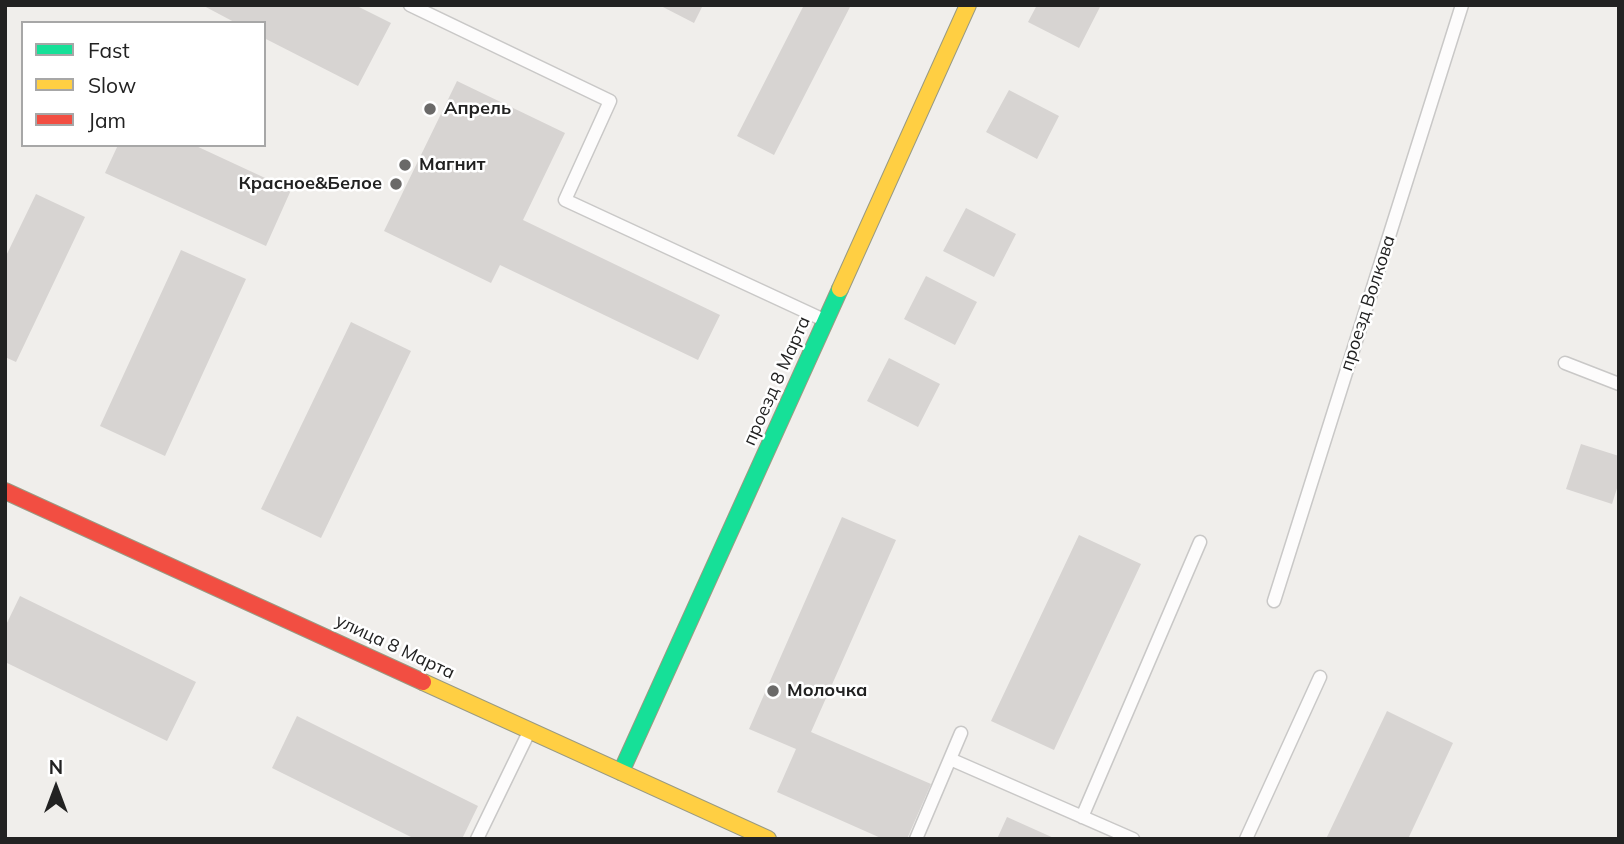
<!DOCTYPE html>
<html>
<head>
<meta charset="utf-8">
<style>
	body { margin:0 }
	#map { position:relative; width:1624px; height:844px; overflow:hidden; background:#f0eeeb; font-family:Mulish,sans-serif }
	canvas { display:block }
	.frame { position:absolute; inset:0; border:7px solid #222; pointer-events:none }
	.legend { position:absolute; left:21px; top:21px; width:245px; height:126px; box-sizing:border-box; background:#fff; border:2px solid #a7a7a7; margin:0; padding:9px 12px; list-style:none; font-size:21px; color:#222 }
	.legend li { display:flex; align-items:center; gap:14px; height:35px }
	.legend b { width:35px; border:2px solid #a7a7a7 }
	.north { position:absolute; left:21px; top:753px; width:70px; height:70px; -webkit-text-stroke:5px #fff; paint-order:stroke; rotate:0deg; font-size:19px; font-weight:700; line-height:28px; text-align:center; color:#222 }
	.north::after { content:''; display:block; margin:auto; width:24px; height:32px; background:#222; clip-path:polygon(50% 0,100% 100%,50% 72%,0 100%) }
</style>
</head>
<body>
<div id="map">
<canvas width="1624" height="844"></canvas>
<div class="frame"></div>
<ul class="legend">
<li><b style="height:9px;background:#16e098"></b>Fast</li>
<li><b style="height:9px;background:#ffcf43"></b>Slow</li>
<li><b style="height:9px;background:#f24e42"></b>Jam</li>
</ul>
<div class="north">N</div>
</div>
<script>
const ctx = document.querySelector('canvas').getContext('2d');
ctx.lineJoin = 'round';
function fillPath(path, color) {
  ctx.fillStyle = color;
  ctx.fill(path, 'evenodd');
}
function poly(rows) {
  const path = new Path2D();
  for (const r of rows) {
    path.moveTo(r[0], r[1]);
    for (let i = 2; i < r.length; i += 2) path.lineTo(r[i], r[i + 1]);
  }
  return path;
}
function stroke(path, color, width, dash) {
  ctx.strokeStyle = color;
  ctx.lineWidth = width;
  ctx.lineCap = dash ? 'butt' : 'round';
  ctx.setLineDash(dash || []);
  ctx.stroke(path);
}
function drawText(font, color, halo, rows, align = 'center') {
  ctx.font = font + ' Mulish,sans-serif';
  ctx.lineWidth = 5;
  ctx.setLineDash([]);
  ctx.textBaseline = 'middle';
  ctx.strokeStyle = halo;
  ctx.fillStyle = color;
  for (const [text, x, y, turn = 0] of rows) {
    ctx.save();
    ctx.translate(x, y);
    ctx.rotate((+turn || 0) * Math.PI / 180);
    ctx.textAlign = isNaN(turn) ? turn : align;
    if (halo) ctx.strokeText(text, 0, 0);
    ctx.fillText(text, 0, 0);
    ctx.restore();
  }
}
fillPath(poly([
	[202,5,355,5,391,23,358,86,264,38,264,23,236,23],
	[659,5,703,5,694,23],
	[804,5,851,5,774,155,737,136],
	[1037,5,1101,5,1079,48,1028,22],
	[457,81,565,133,523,220,720,315,698,360,500,265,491,283,384,231],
	[1009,90,1059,116,1037,159,986,132],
	[118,145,194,145,291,190,266,246,105,173],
	[36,194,85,217,16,362,5,357,5,258],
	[966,208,1016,234,994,277,943,251],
	[181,250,246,279,165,456,100,426],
	[926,276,977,302,955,345,904,319],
	[351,322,411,351,321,538,261,509],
	[889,358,940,384,918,427,867,401],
	[1581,444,1619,456,1619,482,1612,504,1566,489],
	[842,517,896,540,811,732,931,784,907,839,883,839,777,792,796,749,749,729],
	[1079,535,1141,564,1054,750,991,721],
	[20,596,196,682,167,741,5,662,5,627],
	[1387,711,1453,743,1408,839,1326,839],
	[297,716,478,806,462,839,415,839,272,768],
	[1007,817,1056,839,997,839]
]), '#d7d4d2');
const lane = poly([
	[410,5,610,101,565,200,824,320],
	[1565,363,1619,384],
	[1274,601,1462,5],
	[950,759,1133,839],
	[1082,817,1200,542],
	[477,839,529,732],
	[916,839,961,733],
	[1246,839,1320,677]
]);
const fast = poly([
	[621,772,840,289]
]);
const slow = poly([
	[840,289,968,5],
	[423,682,768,839]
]);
const jam = poly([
	[5,491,423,682]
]);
stroke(lane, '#c9c8c7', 15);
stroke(fast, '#999a82', 18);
stroke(slow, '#999a82', 18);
stroke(jam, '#999a82', 18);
stroke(lane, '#fdfcfc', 12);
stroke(fast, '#16e098', 16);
stroke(slow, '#ffcf43', 16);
stroke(jam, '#f24e42', 16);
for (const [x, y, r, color] of [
	[430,109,7,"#6a6968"],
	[405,165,7,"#6a6968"],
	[396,184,7,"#6a6968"],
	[773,691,7,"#6a6968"]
]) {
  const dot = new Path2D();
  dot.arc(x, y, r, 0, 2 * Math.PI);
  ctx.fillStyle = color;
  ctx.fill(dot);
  stroke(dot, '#fff', 2.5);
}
drawText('bold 18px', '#222', '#fff', [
	["Апрель",444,109],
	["Магнит",419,165],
	["Красное&Белое",382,184,"right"],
	["Молочка",787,691]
], 'left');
drawText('18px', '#222', '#fff', [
	["проезд Волкова",1368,303,-72],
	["проезд 8 Марта",777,381,-66],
	["улица 8 Марта",395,647,25]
]);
</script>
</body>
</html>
